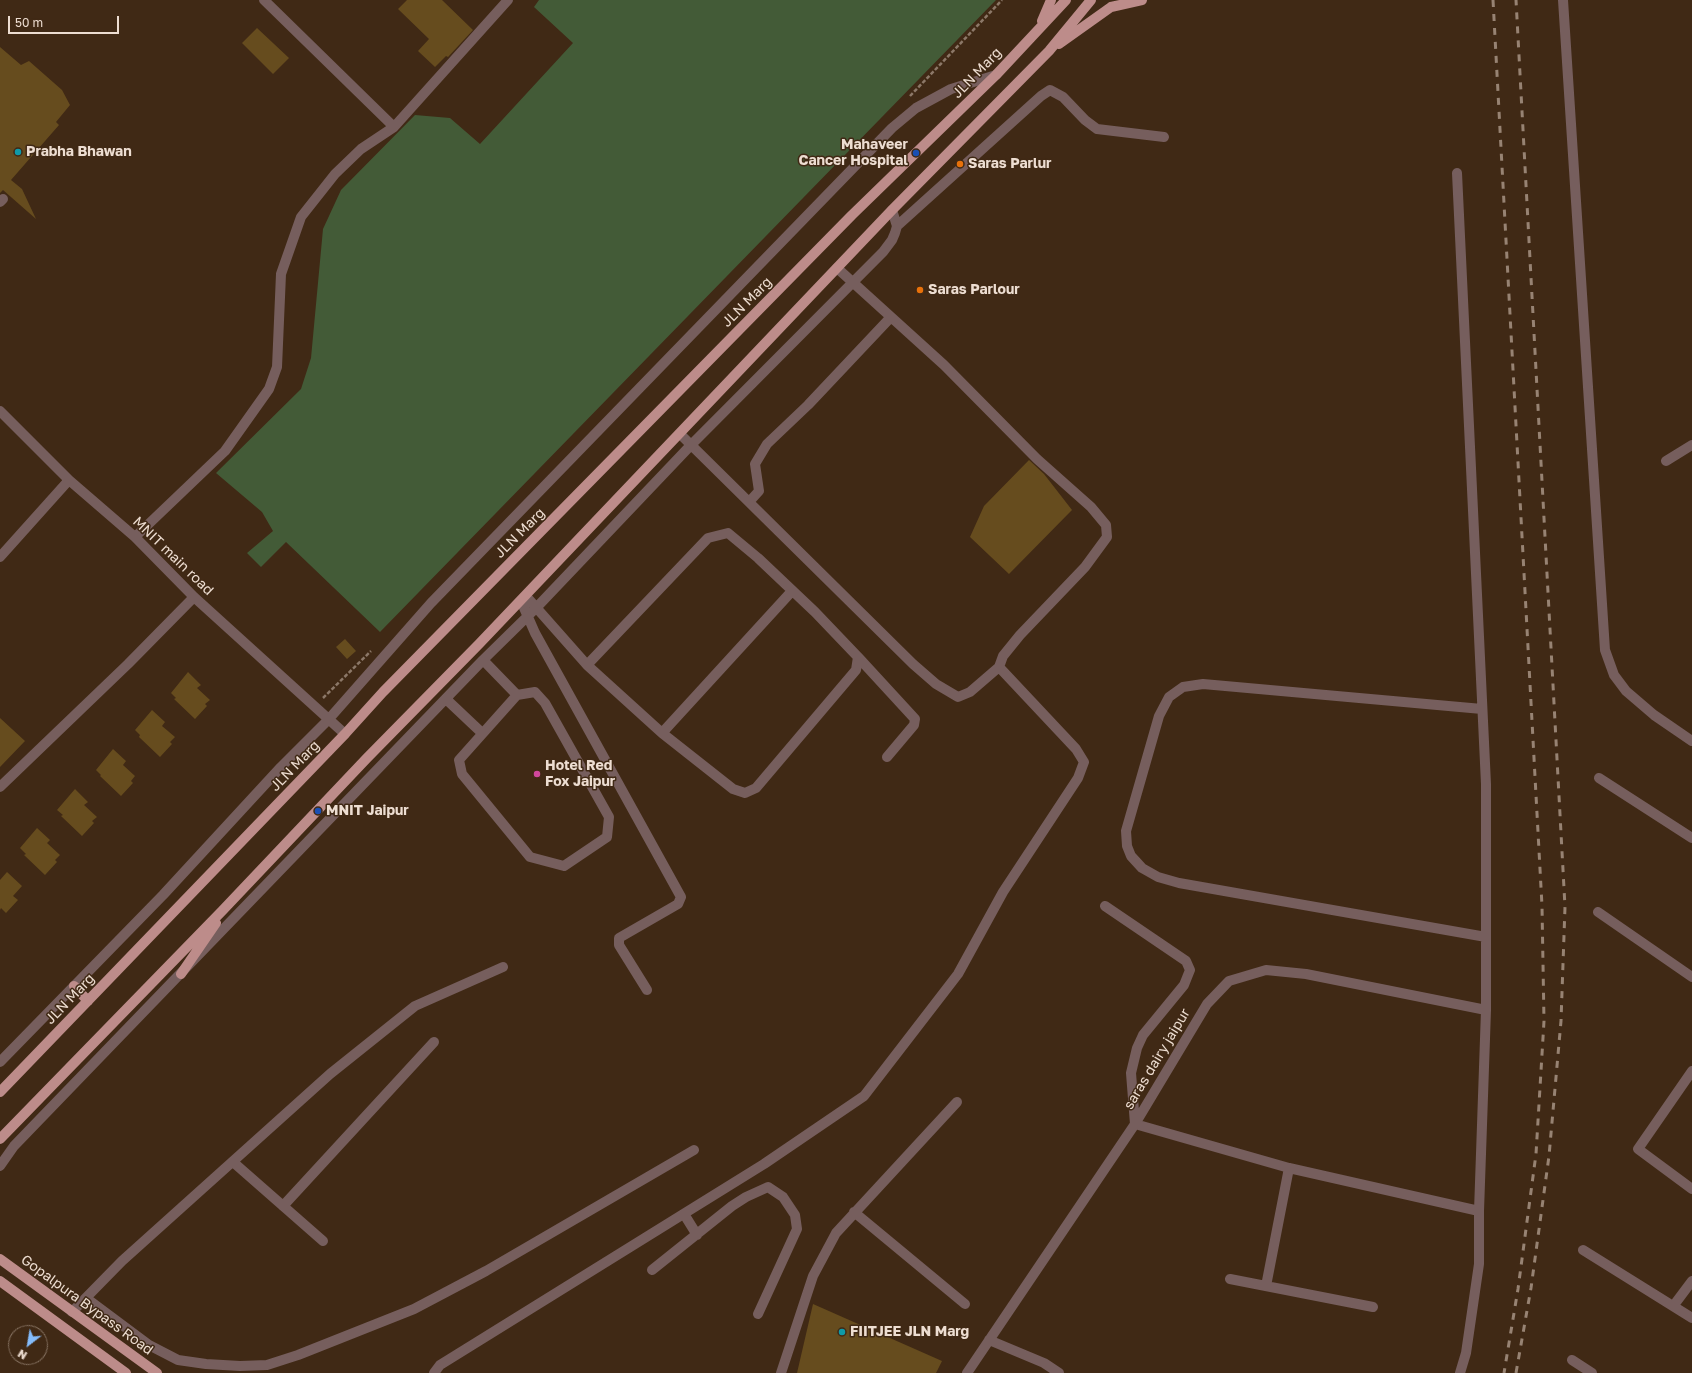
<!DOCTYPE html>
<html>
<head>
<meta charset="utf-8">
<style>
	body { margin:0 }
	#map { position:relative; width:1692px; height:1373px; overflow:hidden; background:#402915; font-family:"Golos Text",sans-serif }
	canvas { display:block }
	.north { position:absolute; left:8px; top:1325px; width:40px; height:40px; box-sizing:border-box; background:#402915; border:1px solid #857160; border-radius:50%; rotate:211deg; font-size:11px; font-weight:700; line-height:16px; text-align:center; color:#edddd1 }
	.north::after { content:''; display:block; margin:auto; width:14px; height:18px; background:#84bcfb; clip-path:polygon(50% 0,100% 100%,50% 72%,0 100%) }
	.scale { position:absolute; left:8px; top:16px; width:111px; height:18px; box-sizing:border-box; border:2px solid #edddd1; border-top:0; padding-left:5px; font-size:12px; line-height:14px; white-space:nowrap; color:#edddd1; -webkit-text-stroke:3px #402915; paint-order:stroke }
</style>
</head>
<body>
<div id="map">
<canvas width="1692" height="1373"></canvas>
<div class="north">N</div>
<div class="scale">50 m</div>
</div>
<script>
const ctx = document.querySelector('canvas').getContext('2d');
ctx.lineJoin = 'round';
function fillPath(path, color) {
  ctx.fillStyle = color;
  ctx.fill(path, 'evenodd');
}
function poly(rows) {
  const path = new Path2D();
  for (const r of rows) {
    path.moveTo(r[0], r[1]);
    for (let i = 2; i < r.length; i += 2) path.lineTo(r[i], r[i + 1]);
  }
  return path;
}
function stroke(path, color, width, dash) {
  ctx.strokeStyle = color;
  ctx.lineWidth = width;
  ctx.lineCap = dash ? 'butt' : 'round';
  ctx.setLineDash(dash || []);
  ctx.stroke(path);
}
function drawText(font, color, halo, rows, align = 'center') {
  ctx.font = font + ' "Golos Text",sans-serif';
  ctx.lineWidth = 3;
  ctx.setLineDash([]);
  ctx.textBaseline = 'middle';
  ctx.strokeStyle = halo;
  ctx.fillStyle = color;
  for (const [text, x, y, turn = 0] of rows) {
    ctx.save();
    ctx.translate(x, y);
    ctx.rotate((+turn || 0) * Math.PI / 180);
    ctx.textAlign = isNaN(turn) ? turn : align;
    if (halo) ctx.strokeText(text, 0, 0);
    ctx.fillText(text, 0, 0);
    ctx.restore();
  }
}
fillPath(poly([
	[539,0,996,0,380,632,286,542,261,567,247,553,273,531,262,512,216,473,301,389,311,358,323,229,341,190,415,115,450,118,480,144,573,43,534,7]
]), '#435b37');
fillPath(poly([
	[407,0,442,0,473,30,448,57,446,56,435,67,418,51,429,39,398,9],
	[257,28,289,58,273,74,242,43],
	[0,47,21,65,29,61,62,90,70,105,56,122,59,125,11,180,22,189,36,219,3,190,0,193],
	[1029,460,1044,474,1072,510,1009,574,970,537,984,506],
	[345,639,356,651,347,659,336,647],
	[188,672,201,685,197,688,210,700,205,704,207,706,195,719,174,699,176,698,171,693],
	[152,710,165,722,162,726,175,737,170,742,172,744,160,757,139,737,140,735,135,730],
	[0,718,25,741,0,767],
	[113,749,126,761,123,765,135,776,131,781,133,783,121,796,100,776,101,775,96,770],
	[75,789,88,802,84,805,97,817,92,821,94,823,82,836,61,816,63,815,57,810],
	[37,828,50,840,47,843,60,855,55,860,57,862,45,875,24,855,26,854,20,848],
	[7,872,22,886,13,896,18,900,6,913,1,908,0,910,0,880],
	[813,1304,942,1361,936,1373,797,1373]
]), '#664c1e');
stroke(poly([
	[910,96,1002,0],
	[323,698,371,651]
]), '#8c7868', 2.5, [4, 2]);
stroke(poly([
	[264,0,394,127],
	[1563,0,1605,650,1614,675,1626,691,1654,715,1692,741],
	[1457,173,1486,784,1486,1010,1479,1211,1479,1264,1466,1353,1460,1373],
	[0,202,3,199],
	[897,226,1041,96,1050,90,1063,97,1085,120,1097,129,1164,137],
	[0,411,69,480,135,537,194,597,345,734],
	[680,434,913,664,936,684,958,697,970,692,999,667,1003,656,1020,635,1085,567,1107,537,1106,525,1091,507,1037,459,944,365,837,268],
	[1666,461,1692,445],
	[749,502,759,491,755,464,767,444,808,405,891,317],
	[135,537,225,451,269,389,277,367,281,274,301,217,335,174,361,149,394,127,508,0],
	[0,557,69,480],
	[526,596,587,665,662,733,733,789,745,793,756,788,856,670,858,657,815,612,758,558,728,533,708,538,587,665],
	[521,601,535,633,681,897,678,904,619,938,619,945,647,990],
	[858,657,915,719,914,725,887,757],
	[483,660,517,695],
	[535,692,545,703,609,817,607,837,564,866,530,857,462,774,459,760,517,695,535,692],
	[446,699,482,733],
	[1482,709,1203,684,1183,687,1169,697,1159,716,1126,831,1127,846,1131,856,1142,868,1158,877,1179,883,1486,937],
	[662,733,792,591],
	[1599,778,1692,838],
	[0,787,128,664,194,597],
	[1105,906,1186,961,1190,970,1184,985,1143,1035,1137,1048,1131,1073,1135,1124,1289,1168,1479,1211],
	[1598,912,1692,977],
	[0,1062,163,895,281,767,328,720,431,603,892,128,916,108,951,89,996,75],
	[1692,1071,1638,1149,1692,1189],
	[233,1162,323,1241],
	[0,1166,14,1146,483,660,537,607,691,445,883,252,892,240,895,233,897,226,892,210],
	[283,1206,434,1042],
	[854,1212,965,1304],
	[684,1214,697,1235],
	[1583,1250,1692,1318],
	[652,1270,732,1206,746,1197,768,1187,783,1197,795,1215,797,1229,758,1314],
	[1230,1279,1373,1307],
	[1266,1286,1289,1168],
	[86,1298,149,1345,178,1360,206,1364,240,1366,267,1365,298,1355,414,1309,486,1271,694,1150],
	[1674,1305,1692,1281],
	[72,1312,122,1261,330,1074,415,1006,503,967],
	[989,1340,1044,1363,1059,1373],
	[1572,1360,1592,1373],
	[434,1373,440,1365,764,1164,864,1096,958,974,1003,892,1078,778,1084,762,1076,749,999,667],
	[781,1373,813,1276,836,1233,957,1102],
	[967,1373,1135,1124,1207,1004,1229,981,1266,970,1306,974,1486,1010]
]), '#765e5d', 10);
stroke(poly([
	[1042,21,1051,0],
	[1059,44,1111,7,1142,0],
	[181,974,216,923],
	[74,986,88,1001],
	[0,1092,345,734,383,692,852,215,996,75,1066,0],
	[0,1139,222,911,367,758,479,644,892,210,1049,51,1091,0],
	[0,1259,157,1373],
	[0,1281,126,1373]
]), '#bd8c8a', 10);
stroke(poly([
	[1493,0,1542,906,1544,1021,1536,1154,1518,1289,1504,1373],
	[1516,1373,1531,1288,1549,1156,1561,1021,1565,907,1516,0]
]), '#978373', 3, [7, 7]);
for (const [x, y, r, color] of [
	[18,152,4,"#0f9aa8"],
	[916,153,4,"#1a4fb4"],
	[960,164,4,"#e8710a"],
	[920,290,4,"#e8710a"],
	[537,774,4,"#d1479c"],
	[318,811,4,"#1a4fb4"],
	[842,1332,4,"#0f9aa8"]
]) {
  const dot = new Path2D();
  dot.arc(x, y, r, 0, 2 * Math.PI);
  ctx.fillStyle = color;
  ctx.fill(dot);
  stroke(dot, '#402915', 1.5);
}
drawText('14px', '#edddd1', '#402915', [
	["JLN Marg",977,73,-46],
	["JLN Marg",747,302,-45],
	["JLN Marg",520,533,-45],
	["MNIT main road",173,556,44],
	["JLN Marg",295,766,-46],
	["JLN Marg",70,999,-46],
	["saras dairy jaipur",1157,1059,-59],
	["Gopalpura Bypass Road",87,1305,36]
]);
drawText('bold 14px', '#edddd1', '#402915', [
	["Mahaveer",908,145,"right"],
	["Cancer Hospital",908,161,"right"],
	["Prabha Bhawan",26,152],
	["Saras Parlur",968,164],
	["Saras Parlour",928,290],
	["Hotel Red",545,766],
	["Fox Jaipur",545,782],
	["MNIT Jaipur",326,811],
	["FIITJEE JLN Marg",850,1332]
], 'left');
</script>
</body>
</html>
